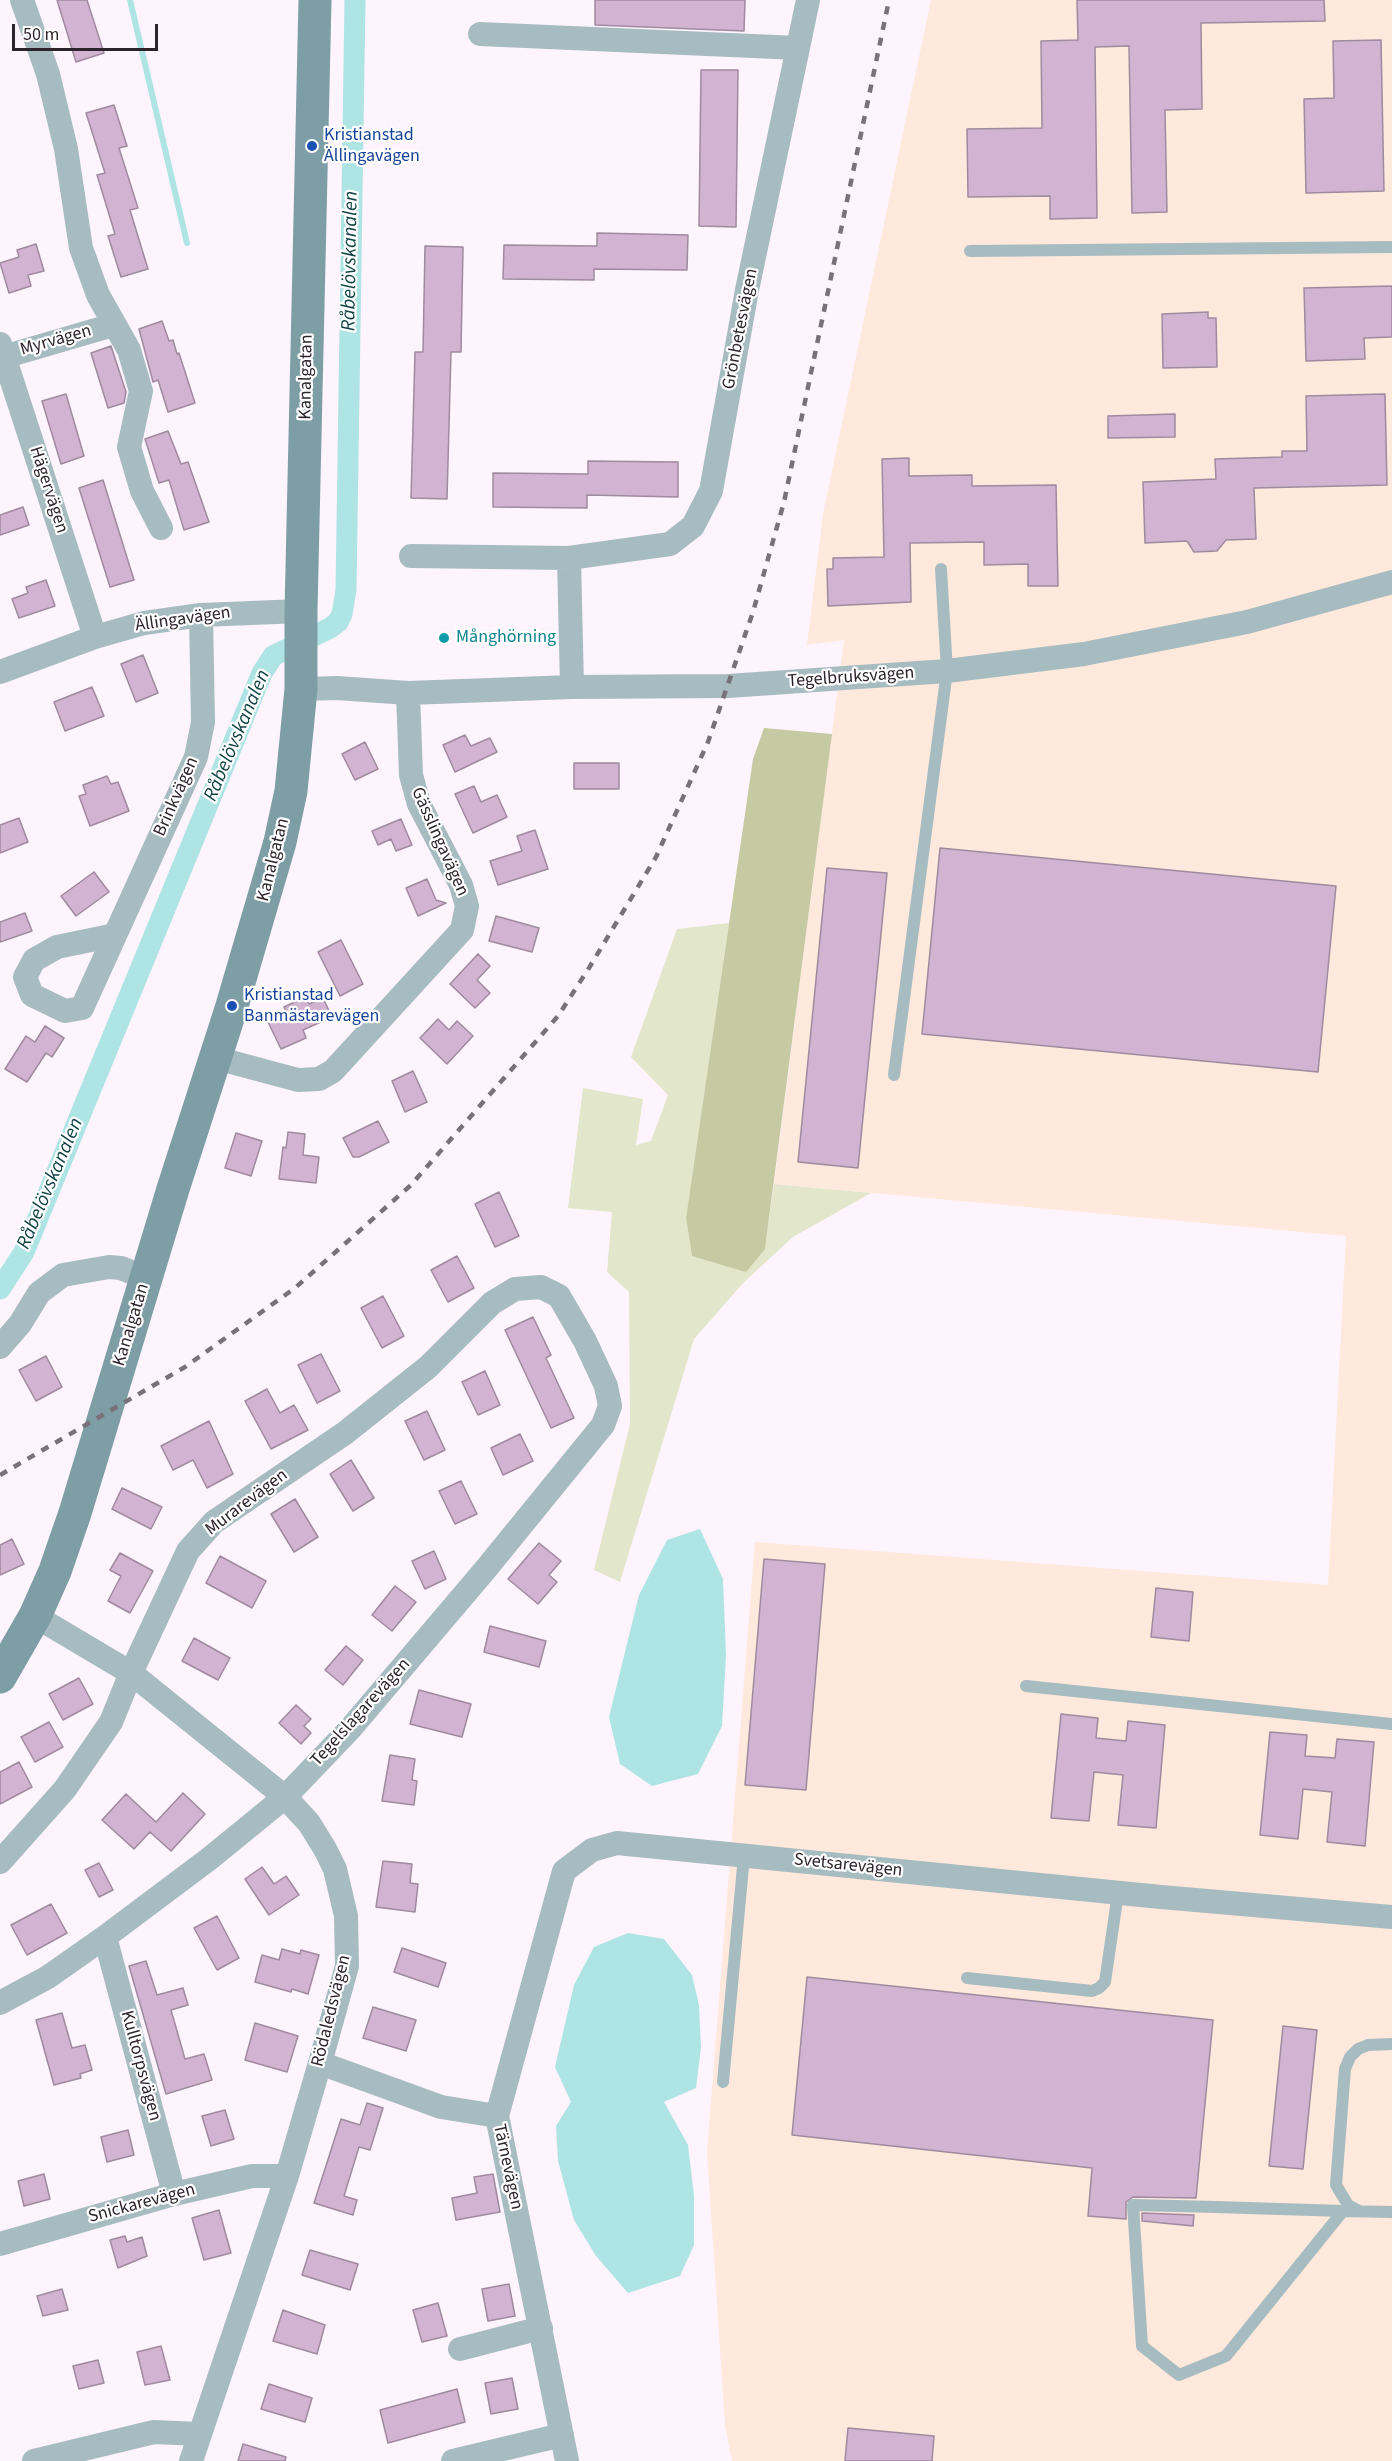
<!DOCTYPE html>
<html>
<head>
<meta charset="utf-8">
<style>
	body { margin:0 }
	#map { position:relative; width:1392px; height:2461px; overflow:hidden; background:#fef4fd; font-family:"Source Sans 3",sans-serif }
	canvas { display:block }
	.scale { position:absolute; left:12px; top:24px; width:146px; height:27px; box-sizing:border-box; border:3px solid #2c232c; border-top:0; padding-left:8px; font-size:18px; line-height:21px; white-space:nowrap; color:#2c232c; -webkit-text-stroke:4px #fff; paint-order:stroke }
</style>
</head>
<body>
<div id="map">
<canvas width="1392" height="2461"></canvas>
<div class="scale">50 m</div>
</div>
<script>
const ctx = document.querySelector('canvas').getContext('2d');
ctx.lineJoin = 'round';
function fillPath(path, color) {
  ctx.fillStyle = color;
  ctx.fill(path, 'evenodd');
}
function poly(rows) {
  const path = new Path2D();
  for (const r of rows) {
    path.moveTo(r[0], r[1]);
    for (let i = 2; i < r.length; i += 2) path.lineTo(r[i], r[i + 1]);
  }
  return path;
}
function stroke(path, color, width, dash) {
  ctx.strokeStyle = color;
  ctx.lineWidth = width;
  ctx.lineCap = dash ? 'butt' : 'round';
  ctx.setLineDash(dash || []);
  ctx.stroke(path);
}
function drawText(font, color, halo, rows, align = 'center') {
  ctx.font = font + ' "Source Sans 3",sans-serif';
  ctx.lineWidth = 4.5;
  ctx.setLineDash([]);
  ctx.textBaseline = 'middle';
  ctx.strokeStyle = halo;
  ctx.fillStyle = color;
  for (const [text, x, y, turn = 0] of rows) {
    ctx.save();
    ctx.translate(x, y);
    ctx.rotate((+turn || 0) * Math.PI / 180);
    ctx.textAlign = isNaN(turn) ? turn : align;
    if (halo) ctx.strokeText(text, 0, 0);
    ctx.fillText(text, 0, 0);
    ctx.restore();
  }
}
fillPath(poly([
	[931,0,1392,0,1392,2461,732,2461,725,2425,707,2152,755,1542,1328,1585,1346,1236,774,1184,844,640,807,645,823,514]
]), '#ffe8dc');
fillPath(poly([
	[729,923,686,1218,692,1256,765,1249,774,1184,871,1193,793,1237,744,1282,694,1339,620,1582,594,1570,630,1424,629,1292,607,1272,612,1212,568,1208,583,1088,643,1099,636,1145,651,1141,668,1095,631,1057,677,929]
]), '#e2e6ca');
fillPath(poly([
	[764,728,832,734,765,1249,746,1272,692,1256,686,1218,753,759]
]), '#c5caa2');
fillPath(poly([
	[700,1529,723,1579,726,1655,722,1726,698,1774,652,1786,620,1764,609,1717,639,1595,667,1540],
	[628,1933,664,1939,692,1975,699,2005,701,2048,696,2088,664,2102,688,2145,694,2196,694,2245,680,2276,628,2293,596,2256,574,2220,558,2161,556,2126,571,2102,555,2067,574,1985,594,1947]
]), '#aee4e4');
stroke(poly([
	[130,0,187,243]
]), '#aee4e4', 6);
stroke(poly([
	[0,1289,24,1252,262,673,273,656,330,628,338,622,342,614,346,590,355,0]
]), '#aee4e4', 21);
const building = poly([
	[57,0,87,0,104,53,76,62,57,0],
	[595,0,745,0,744,31,595,25,595,0],
	[1077,0,1324,0,1325,21,1201,23,1202,109,1165,110,1167,212,1132,213,1129,46,1095,47,1097,218,1050,219,1050,196,968,197,967,129,1042,128,1041,41,1078,40,1077,0],
	[1381,40,1384,191,1306,193,1304,99,1334,98,1333,41,1381,40],
	[701,70,738,70,736,227,699,226,701,70],
	[114,105,127,146,119,148,138,208,130,210,148,269,121,277,108,236,115,234,97,175,105,173,86,113,114,105],
	[597,233,688,235,687,270,594,269,594,280,503,279,504,245,597,246,597,233],
	[36,244,44,271,28,275,31,286,9,293,0,263,19,257,17,250,36,244],
	[425,246,463,247,461,352,451,352,447,499,411,498,415,352,423,352,425,246],
	[1392,286,1392,337,1364,338,1365,359,1306,361,1304,288,1392,286],
	[1208,312,1208,318,1216,318,1217,367,1163,368,1162,314,1208,312],
	[162,321,169,341,173,340,177,354,179,353,195,403,168,412,158,380,153,382,139,329,162,321],
	[111,346,126,392,124,403,108,408,91,353,111,346],
	[66,394,84,456,61,464,42,401,66,394],
	[1385,394,1387,485,1254,488,1256,539,1226,540,1217,551,1194,552,1187,541,1145,543,1143,482,1216,479,1215,459,1282,457,1282,451,1307,451,1306,396,1385,394],
	[1175,414,1175,437,1108,438,1108,416,1175,414],
	[168,431,181,464,188,462,209,522,184,530,169,480,159,483,145,439,168,431],
	[909,458,909,476,972,475,972,486,1056,485,1058,586,1028,586,1028,564,984,565,984,542,910,543,911,602,828,606,827,569,833,569,833,558,884,557,882,459,909,458],
	[588,461,678,462,678,497,587,495,587,508,493,507,493,473,588,474,588,461],
	[103,480,134,580,110,587,79,488,103,480],
	[23,507,29,525,0,535,0,515,23,507],
	[46,580,55,606,19,618,12,599,28,593,26,587,46,580],
	[143,655,158,693,136,702,121,664,143,655],
	[92,687,104,716,65,731,54,702,92,687],
	[465,735,471,746,490,738,497,752,455,772,443,745,465,735],
	[365,742,378,769,355,780,342,754,365,742],
	[574,763,619,763,619,789,574,789,574,763],
	[107,776,111,784,118,782,129,811,90,826,79,796,86,794,83,785,107,776],
	[474,786,481,802,497,795,507,817,473,833,455,794,474,786],
	[19,818,28,842,0,853,0,825,19,818],
	[401,819,412,845,396,851,391,839,378,845,372,831,401,819],
	[535,830,548,869,498,885,490,861,522,851,517,836,535,830],
	[940,848,1336,886,1318,1072,922,1034,940,848],
	[827,868,887,873,858,1168,798,1162,827,868],
	[94,872,109,892,76,916,61,896,94,872],
	[427,879,436,900,446,903,418,916,406,888,427,879],
	[25,913,32,931,0,942,0,922,25,913],
	[496,916,539,928,532,952,489,941,496,916],
	[341,940,363,984,340,996,318,952,341,940],
	[478,954,490,966,477,980,490,993,475,1008,450,984,478,954],
	[305,997,309,1004,323,998,332,1017,303,1030,306,1038,281,1049,268,1022,287,1014,284,1007,305,997],
	[438,1019,449,1030,457,1021,473,1036,447,1064,420,1038,438,1019],
	[45,1026,64,1038,52,1057,46,1053,27,1082,5,1069,26,1036,35,1042,45,1026],
	[413,1071,427,1102,405,1112,392,1081,413,1071],
	[378,1121,389,1142,359,1157,353,1157,343,1138,378,1121],
	[288,1132,305,1134,303,1155,319,1157,316,1183,279,1179,283,1147,286,1148,288,1132],
	[236,1133,262,1141,251,1176,225,1168,236,1133],
	[499,1192,519,1236,495,1247,475,1204,499,1192],
	[457,1256,474,1288,448,1302,431,1270,457,1256],
	[383,1296,404,1336,382,1348,361,1308,383,1296],
	[533,1317,551,1355,546,1358,574,1418,551,1428,505,1330,533,1317],
	[321,1354,340,1391,317,1403,298,1365,321,1354],
	[46,1356,62,1387,36,1401,19,1370,46,1356],
	[485,1371,500,1405,478,1415,462,1382,485,1371],
	[267,1389,280,1413,294,1405,308,1430,271,1449,245,1401,267,1389],
	[427,1411,445,1450,424,1460,405,1421,427,1411],
	[209,1421,233,1474,207,1488,193,1460,173,1470,161,1446,209,1421],
	[520,1434,533,1461,503,1475,491,1448,520,1434],
	[351,1460,374,1498,353,1511,330,1474,351,1460],
	[461,1481,477,1514,455,1524,439,1491,461,1481],
	[122,1488,162,1507,151,1529,112,1509,122,1488],
	[295,1499,318,1537,294,1552,271,1514,295,1499],
	[12,1539,24,1564,0,1575,0,1545,12,1539],
	[539,1543,561,1561,549,1575,557,1582,538,1604,508,1579,539,1543],
	[434,1551,446,1579,425,1589,412,1561,434,1551],
	[120,1553,153,1571,130,1613,108,1601,121,1576,110,1570,120,1553],
	[220,1556,266,1581,252,1608,206,1583,220,1556],
	[764,1559,825,1564,806,1790,745,1785,764,1559],
	[395,1586,416,1602,392,1631,372,1615,395,1586],
	[1156,1588,1193,1592,1189,1641,1151,1637,1156,1588],
	[490,1626,546,1641,539,1667,484,1652,490,1626],
	[194,1638,230,1658,218,1680,182,1661,194,1638],
	[346,1646,363,1660,343,1685,325,1670,346,1646],
	[79,1678,93,1704,63,1720,49,1694,79,1678],
	[419,1690,471,1704,462,1737,410,1724,419,1690],
	[296,1705,311,1719,304,1726,311,1733,301,1744,279,1723,296,1705],
	[1061,1714,1098,1718,1096,1738,1126,1741,1128,1721,1165,1725,1156,1828,1118,1825,1123,1775,1094,1772,1089,1821,1051,1818,1061,1714],
	[49,1722,63,1747,35,1762,21,1737,49,1722],
	[1270,1732,1307,1735,1305,1756,1335,1758,1337,1739,1374,1742,1365,1846,1327,1842,1332,1792,1303,1789,1298,1839,1260,1835,1270,1732],
	[390,1755,415,1759,412,1780,417,1781,414,1805,382,1801,390,1755],
	[19,1762,32,1787,0,1804,0,1772,19,1762],
	[183,1793,205,1814,171,1851,150,1832,134,1849,102,1820,126,1794,156,1822,183,1793],
	[383,1861,412,1864,410,1883,418,1884,415,1912,376,1907,383,1861],
	[99,1863,113,1890,99,1897,85,1870,99,1863],
	[262,1867,274,1884,286,1876,299,1895,269,1915,245,1879,262,1867],
	[51,1904,67,1933,27,1955,11,1925,51,1904],
	[217,1916,239,1958,217,1970,194,1928,217,1916],
	[402,1948,446,1963,438,1987,394,1972,402,1948],
	[282,1949,300,1954,301,1950,319,1955,308,1994,292,1989,291,1992,255,1982,262,1955,279,1960,282,1949],
	[146,1961,157,1995,183,1988,188,2005,171,2010,185,2059,204,2054,212,2080,166,2094,129,1966,146,1961],
	[807,1977,1213,2020,1196,2198,1133,2197,1126,2202,1126,2219,1088,2216,1092,2168,792,2135,807,1977],
	[373,2007,416,2020,406,2051,363,2038,373,2007],
	[62,2013,72,2048,85,2045,92,2070,80,2074,81,2078,54,2085,36,2020,62,2013],
	[255,2023,298,2036,287,2072,245,2060,255,2023],
	[1283,2026,1317,2030,1303,2169,1269,2166,1283,2026],
	[367,2103,383,2108,370,2150,359,2147,344,2196,357,2200,353,2215,314,2203,341,2119,360,2125,367,2103],
	[225,2110,234,2139,211,2146,202,2116,225,2110],
	[128,2130,134,2155,107,2162,101,2137,128,2130],
	[44,2174,50,2199,24,2206,18,2181,44,2174],
	[493,2174,500,2212,456,2220,452,2198,477,2193,474,2177,493,2174],
	[219,2210,231,2253,204,2260,192,2218,219,2210],
	[1142,2213,1194,2215,1193,2226,1142,2221,1142,2213],
	[125,2236,127,2242,142,2237,147,2256,118,2268,110,2240,125,2236],
	[310,2250,358,2264,350,2290,302,2275,310,2250],
	[509,2284,515,2316,488,2321,482,2289,509,2284],
	[62,2289,68,2310,43,2316,37,2296,62,2289],
	[438,2303,447,2336,422,2342,413,2310,438,2303],
	[283,2310,325,2325,317,2354,273,2341,283,2310],
	[161,2346,170,2380,145,2385,137,2352,161,2346],
	[98,2360,104,2383,79,2389,73,2366,98,2360],
	[512,2378,518,2409,491,2414,485,2383,512,2378],
	[269,2384,312,2398,305,2422,261,2409,269,2384],
	[457,2389,465,2422,388,2443,380,2410,457,2389],
	[848,2428,934,2436,932,2461,845,2461,848,2428],
	[243,2444,286,2457,285,2461,238,2461,243,2444]
]);
fillPath(building, '#d2b3d1');
stroke(building, '#a08a9f', 1.5);
stroke(poly([
	[970,251,1392,247],
	[894,1075,947,671,941,569],
	[1026,1686,1392,1724],
	[967,1978,1092,1991,1099,1988,1105,1982,1118,1893],
	[723,2082,744,1856],
	[1343,2211,1226,2356,1179,2375,1142,2346,1133,2205,1216,2207,1343,2211,1392,2212],
	[1359,2211,1348,2205,1336,2185,1345,2069,1350,2057,1358,2049,1368,2045,1392,2044]
]), '#a6bcc1', 12);
stroke(poly([
	[22,0,48,74,66,149,81,248,98,295,129,350,141,391,129,447,142,491,161,528],
	[480,34,798,48],
	[0,344,95,637],
	[0,358,113,325],
	[411,556,569,558,670,544,693,526,711,491,747,290,808,0],
	[569,558,572,687],
	[0,672,95,637,144,623,201,615,301,611],
	[301,689,337,688,408,693,572,687,728,686,947,671,1084,654,1247,622,1392,582],
	[115,935,57,947,34,960,25,977,32,995,65,1011,82,1008,196,757,203,722,201,615],
	[216,1058,298,1080,319,1079,333,1071,462,930,467,906,461,885,419,804,411,775,408,693],
	[0,1347,20,1324,39,1293,63,1275,109,1267,121,1268,146,1278],
	[35,1616,131,1673,285,1797,309,1823,325,1849,335,1869,346,1916,347,1966,320,2063,287,2176,191,2461],
	[0,1862,65,1789,111,1722,131,1673,188,1551,214,1522,345,1433,428,1367,492,1303,515,1289,541,1287,559,1296,585,1341,606,1386,610,1406,603,1425,485,1570,350,1729,285,1797,209,1859,105,1937,48,1977,0,2003],
	[105,1937,174,2194],
	[320,2063,441,2107,497,2116],
	[0,2244,174,2194,252,2176,287,2176],
	[460,2349,541,2328],
	[34,2461,154,2432,199,2434],
	[453,2461,562,2435],
	[567,2461,497,2116,564,1871,592,1850,617,1843,1161,1897,1392,1917]
]), '#a6bcc1', 24);
stroke(poly([
	[0,1677,35,1616,55,1571,75,1513,173,1189,232,1006,280,842,291,791,301,689,301,611,315,0]
]), '#7e9ea6', 33);
stroke(poly([
	[0,1475,185,1367,295,1288,411,1185,558,1016,589,968,656,857,708,742,753,612,784,502,889,0]
]), '#797079', 4.5, [8, 8]);
for (const [x, y, r, color] of [
	[312,146,6,"#1a4fb4"],
	[444,638,6,"#0f9aa8"],
	[232,1006,6,"#1a4fb4"]
]) {
  const dot = new Path2D();
  dot.arc(x, y, r, 0, 2 * Math.PI);
  ctx.fillStyle = color;
  ctx.fill(dot);
  stroke(dot, '#fff', 2);
}
drawText('18px', '#164399', '#fff', [
	["Kristianstad",324,136],
	["Ällingavägen",324,157],
	["Kristianstad",244,996],
	["Banmästarevägen",244,1017]
], 'left');
drawText('18px', '#2c232c', '#fff', [
	["Grönbetesvägen",741,329,-79],
	["Myrvägen",56,341,-16],
	["Kanalgatan",307,377,-89],
	["Hägervägen",48,490,72],
	["Ällingavägen",183,620,-8],
	["Tegelbruksvägen",851,678,-4],
	["Brinkvägen",177,797,-66],
	["Gässlingavägen",439,842,66],
	["Kanalgatan",274,860,-76],
	["Kanalgatan",132,1325,-73],
	["Murarevägen",247,1503,-37],
	["Tegelslagarevägen",361,1713,-48],
	["Svetsarevägen",848,1866,6],
	["Rödaledsvägen",332,2011,-76],
	["Kulltorpsvägen",140,2066,75],
	["Tärnevägen",507,2167,78],
	["Snickarevägen",142,2204,-15]
]);
drawText('18px', '#0d838f', '#fff', [
	["Månghörning",456,638]
], 'left');
drawText('italic 20px', '#114243', '#fff', [
	["Råbelövskanalen",351,261,-89],
	["Råbelövskanalen",238,736,-67],
	["Råbelövskanalen",51,1184,-67]
]);
</script>
</body>
</html>
